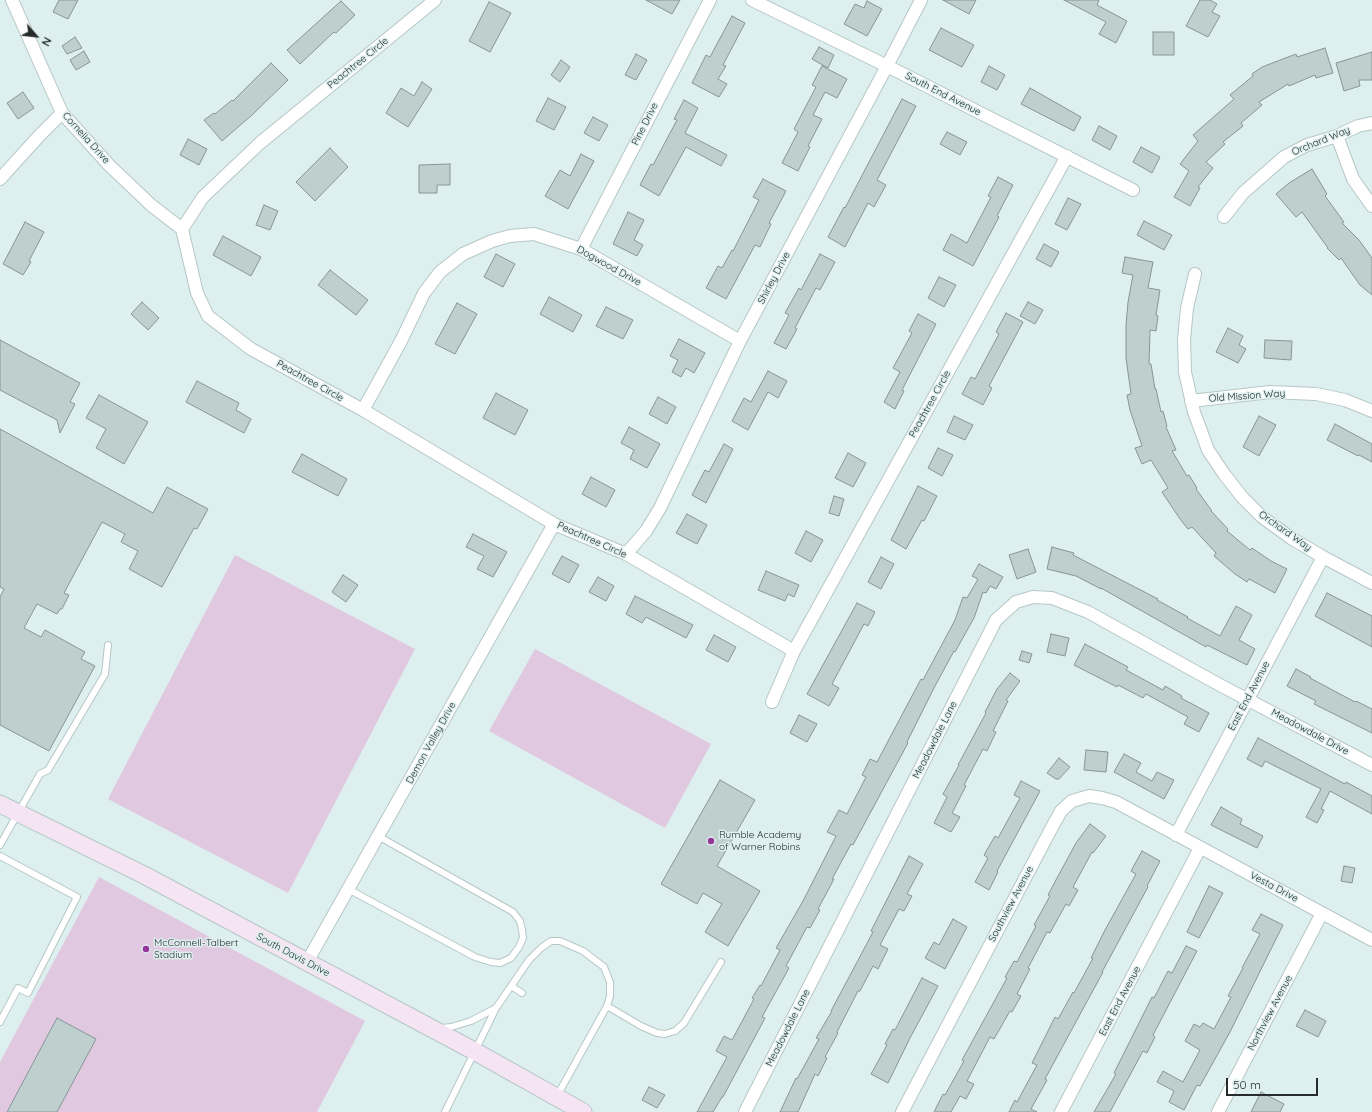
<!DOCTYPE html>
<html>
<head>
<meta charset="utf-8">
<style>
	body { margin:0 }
	#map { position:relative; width:1372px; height:1112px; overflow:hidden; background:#ddefee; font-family:Quicksand,sans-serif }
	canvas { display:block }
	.north { position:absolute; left:16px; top:16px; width:40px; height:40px; -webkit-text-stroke:3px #ddefee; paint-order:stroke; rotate:118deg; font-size:11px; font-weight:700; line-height:16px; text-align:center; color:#262c2c }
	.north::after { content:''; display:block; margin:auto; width:14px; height:18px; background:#262c2c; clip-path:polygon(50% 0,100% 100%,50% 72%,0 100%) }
	.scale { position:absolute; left:1226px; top:1078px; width:92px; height:18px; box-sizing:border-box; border:2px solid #262c2c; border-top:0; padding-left:5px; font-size:12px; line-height:14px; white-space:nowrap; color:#262c2c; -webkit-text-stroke:3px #ddefee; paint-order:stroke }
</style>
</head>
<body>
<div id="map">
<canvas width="1372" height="1112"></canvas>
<div class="north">N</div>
<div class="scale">50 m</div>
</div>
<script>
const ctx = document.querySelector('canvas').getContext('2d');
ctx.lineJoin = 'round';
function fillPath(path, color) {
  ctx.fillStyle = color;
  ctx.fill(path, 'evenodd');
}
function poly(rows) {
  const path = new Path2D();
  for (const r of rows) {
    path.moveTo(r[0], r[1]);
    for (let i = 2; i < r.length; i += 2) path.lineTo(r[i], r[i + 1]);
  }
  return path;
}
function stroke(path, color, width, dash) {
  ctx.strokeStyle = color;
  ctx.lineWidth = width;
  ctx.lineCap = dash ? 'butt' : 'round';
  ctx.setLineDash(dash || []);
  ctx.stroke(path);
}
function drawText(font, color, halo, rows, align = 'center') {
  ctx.font = font + ' Quicksand,sans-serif';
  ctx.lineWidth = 3;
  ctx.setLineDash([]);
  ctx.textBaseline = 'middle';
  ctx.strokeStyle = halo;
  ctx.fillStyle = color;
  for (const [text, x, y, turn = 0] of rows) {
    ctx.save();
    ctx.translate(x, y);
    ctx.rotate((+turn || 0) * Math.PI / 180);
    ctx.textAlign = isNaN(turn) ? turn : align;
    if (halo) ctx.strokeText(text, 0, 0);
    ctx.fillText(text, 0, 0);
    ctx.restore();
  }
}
fillPath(poly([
	[235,555,415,649,288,893,108,799],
	[535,649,711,744,665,828,489,731],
	[99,877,365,1021,317,1112,0,1112,0,1062]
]), '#e0c8e1');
const building = poly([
	[59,0,78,0,68,19,53,12,59,0],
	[646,0,680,0,672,14,646,0],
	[943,0,976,0,969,14,943,0],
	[1064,0,1099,0,1097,5,1127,21,1116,43,1099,34,1106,22,1064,0],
	[1200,0,1210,0,1217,4,1212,12,1220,16,1208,37,1186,26,1200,0],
	[341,1,355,15,336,33,334,32,300,64,287,50,341,1],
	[867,1,882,9,867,36,844,24,855,4,864,8,867,1],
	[489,2,511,13,490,52,469,41,489,2],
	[732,16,745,23,723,65,726,66,718,79,727,84,719,97,692,83,706,55,710,57,732,16],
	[941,28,974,45,962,67,929,50,941,28],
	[1153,32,1174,32,1174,55,1153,55,1153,32],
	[75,37,82,48,67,54,62,46,75,37],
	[819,47,834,55,828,68,812,59,819,47],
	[1325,48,1333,73,1316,78,1315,75,1289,86,1288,84,1259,102,1262,105,1241,123,1243,126,1223,142,1225,144,1206,162,1213,168,1198,187,1200,188,1190,206,1174,197,1189,171,1180,164,1198,141,1193,135,1234,99,1230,95,1253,76,1252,74,1262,67,1296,54,1297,57,1325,48],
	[84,51,90,62,76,70,70,60,84,51],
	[1372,52,1372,80,1359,80,1360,86,1344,91,1336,63,1372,52],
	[636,54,647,60,636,80,625,75,636,54],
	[561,60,570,67,560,82,551,75,561,60],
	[271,63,288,80,252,115,222,141,204,120,214,113,215,114,232,100,233,101,271,63],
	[822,66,847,79,837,98,825,92,813,115,822,119,808,146,810,147,798,171,782,163,798,132,794,129,816,87,812,85,822,66],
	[989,66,1005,75,997,90,981,82,989,66],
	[422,82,432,89,408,127,386,113,401,88,414,96,422,82],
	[1030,88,1081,117,1074,131,1021,104,1030,88],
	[23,92,34,108,18,119,7,103,23,92],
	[548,98,566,107,554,130,536,121,548,98],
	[902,99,916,106,877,180,886,185,874,207,868,203,845,247,828,237,844,207,845,208,902,99],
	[684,100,698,108,685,133,727,155,721,166,686,147,659,196,640,185,651,164,653,165,677,120,674,119,684,100],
	[593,117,608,125,599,141,584,133,593,117],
	[1099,126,1117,136,1110,150,1092,140,1099,126],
	[947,132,967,142,960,155,940,144,947,132],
	[188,139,207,149,199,165,180,155,188,139],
	[1141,147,1160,157,1152,173,1133,162,1141,147],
	[330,148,348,167,315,201,296,182,330,148],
	[581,154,594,161,568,209,545,196,560,170,570,176,581,154],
	[450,164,450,185,437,185,437,193,419,193,419,165,450,164],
	[1312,169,1327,194,1325,196,1344,222,1342,223,1359,240,1372,258,1372,295,1360,285,1341,258,1339,260,1327,248,1328,248,1302,212,1296,217,1276,194,1289,183,1312,169],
	[998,177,1013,185,997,216,999,217,973,266,943,250,951,234,967,243,991,197,988,196,998,177],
	[763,179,786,191,769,223,771,224,760,247,755,245,726,299,706,288,718,266,722,268,732,250,733,251,759,200,753,197,763,179],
	[1068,198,1081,204,1067,230,1055,224,1068,198],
	[264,205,278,211,270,230,256,225,264,205],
	[628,212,644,220,634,240,643,245,637,256,613,244,628,212],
	[1144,221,1172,235,1164,250,1137,235,1144,221],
	[25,222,44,232,29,261,31,262,23,275,3,264,25,222],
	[223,236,261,257,251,276,213,255,223,236],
	[1044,244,1059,252,1051,267,1036,259,1044,244],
	[496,254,515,264,503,287,484,277,496,254],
	[820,254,835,262,820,290,816,288,795,328,797,329,786,349,774,343,789,315,785,313,799,288,801,290,820,254],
	[1125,257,1153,262,1148,288,1160,290,1156,315,1158,316,1156,331,1150,330,1149,364,1151,364,1155,389,1156,389,1161,412,1163,411,1167,426,1166,427,1176,450,1172,451,1187,476,1189,475,1197,488,1196,489,1212,511,1211,511,1228,529,1227,531,1250,550,1252,548,1271,561,1287,569,1275,593,1249,579,1247,582,1235,574,1214,556,1216,553,1192,527,1188,529,1180,519,1162,492,1168,488,1151,460,1142,464,1135,448,1142,446,1130,410,1127,395,1131,394,1126,358,1126,325,1128,302,1133,275,1122,273,1125,257],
	[330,270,368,300,356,315,318,285,330,270],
	[939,277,956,285,944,307,928,298,939,277],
	[549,297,582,315,573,332,540,314,549,297],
	[142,302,159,318,148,330,131,314,142,302],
	[1028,302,1043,310,1035,324,1020,316,1028,302],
	[457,303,477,314,455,354,435,344,457,303],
	[606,307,633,320,623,339,596,326,606,307],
	[1006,313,1023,322,989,386,992,388,983,405,962,394,971,377,975,379,999,334,996,332,1006,313],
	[918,314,936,324,902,390,904,391,895,409,884,402,900,372,893,368,912,333,909,331,918,314],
	[1228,328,1243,336,1239,345,1246,349,1238,363,1216,352,1228,328],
	[679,339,705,353,694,373,686,368,681,377,672,372,678,360,670,356,679,339],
	[0,340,80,383,70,402,75,404,60,433,57,420,0,390,0,340],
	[1265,340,1292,341,1291,360,1264,358,1265,340],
	[768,371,787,381,778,398,768,392,748,430,732,421,744,398,751,402,768,371],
	[197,381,239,403,236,410,251,419,244,433,186,402,197,381],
	[496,393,528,410,515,435,483,418,496,393],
	[99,395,148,422,124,464,96,448,106,429,86,418,99,395],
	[658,397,676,407,667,424,649,414,658,397],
	[954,416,973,425,965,440,947,432,954,416],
	[1259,416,1276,425,1259,456,1243,447,1259,416],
	[1335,424,1372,444,1372,462,1359,455,1358,456,1327,440,1335,424],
	[629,427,660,444,647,468,630,459,634,450,621,443,629,427],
	[0,429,153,513,167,487,208,509,197,529,194,528,162,587,129,569,138,551,121,542,125,534,102,522,64,593,69,595,62,609,60,609,57,614,37,604,24,628,41,637,45,630,85,652,81,659,95,666,49,751,0,725,0,597,4,589,0,587,0,429],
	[724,444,733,449,706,503,692,495,705,470,709,472,724,444],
	[938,448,953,455,942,476,928,468,938,448],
	[848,453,866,463,853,487,835,478,848,453],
	[302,454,347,479,338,496,292,472,302,454],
	[591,477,615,490,606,507,582,494,591,477],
	[918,486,937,496,924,521,922,520,906,549,891,540,918,486],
	[834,496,844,499,839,516,829,513,834,496],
	[687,514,707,525,697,544,676,533,687,514],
	[806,531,823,540,811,562,795,553,806,531],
	[473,534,507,552,493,577,477,569,484,556,466,547,473,534],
	[1052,547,1074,553,1073,555,1158,599,1157,600,1188,617,1187,618,1220,636,1236,606,1252,615,1239,640,1255,649,1247,665,1207,645,1206,647,1101,588,1101,589,1076,576,1047,569,1052,547],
	[1028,549,1036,572,1017,579,1009,555,1028,549],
	[562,556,579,565,569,583,552,574,562,556],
	[881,557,894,564,881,589,868,582,881,557],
	[979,564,1003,577,996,589,990,586,986,593,983,592,974,618,955,652,954,651,935,686,907,742,908,743,868,817,853,845,851,844,832,879,834,879,818,909,820,910,810,928,807,927,786,966,789,968,762,1017,765,1018,723,1097,722,1097,713,1112,697,1112,727,1057,716,1051,724,1036,732,1040,754,999,752,998,760,985,761,986,780,950,776,948,803,901,836,836,827,832,839,810,847,814,866,777,862,775,870,759,877,762,921,679,923,680,955,620,963,597,967,598,978,579,972,576,979,564],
	[766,571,799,585,794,597,788,594,785,601,758,590,766,571],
	[343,575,358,585,346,602,332,592,343,575],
	[598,577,614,586,606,601,589,592,598,577],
	[1327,593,1372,616,1372,647,1315,616,1327,593],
	[635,596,693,625,686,638,646,617,642,623,626,614,635,596],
	[857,603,875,612,868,626,864,624,832,684,839,688,829,706,807,694,857,603],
	[1051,634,1069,638,1065,656,1047,652,1051,634],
	[714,635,736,647,728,662,706,650,714,635],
	[1085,644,1128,667,1126,670,1163,690,1165,686,1182,696,1181,698,1209,713,1199,732,1184,724,1188,717,1146,694,1143,698,1118,685,1117,687,1074,665,1085,644],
	[1022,651,1032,654,1029,663,1019,660,1022,651],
	[1296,669,1311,677,1310,678,1355,702,1356,701,1372,709,1372,733,1314,704,1316,701,1287,686,1296,669],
	[1010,673,1020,681,1006,700,1008,701,993,731,996,732,987,751,983,749,964,785,966,786,952,813,960,817,951,832,934,823,947,797,943,794,959,765,958,765,986,713,985,712,997,689,1010,673],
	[799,715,817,724,807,742,790,733,799,715],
	[1258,738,1345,784,1346,782,1372,796,1372,814,1330,791,1321,809,1324,810,1317,823,1306,817,1321,789,1265,761,1262,767,1247,759,1258,738],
	[1086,750,1108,752,1106,772,1084,770,1086,750],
	[1124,754,1141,763,1136,772,1152,781,1157,772,1174,780,1164,799,1114,772,1124,754],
	[1059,758,1070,767,1059,779,1056,779,1047,773,1059,758],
	[720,780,755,800,717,866,760,891,728,946,705,932,722,904,703,893,697,904,661,884,720,780],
	[1021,781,1040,791,997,871,998,872,989,890,975,882,988,858,984,855,995,836,998,838,1020,798,1014,795,1021,781],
	[1221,807,1242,819,1240,824,1263,836,1257,848,1211,825,1221,807],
	[1090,824,1106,836,1093,853,1092,852,1073,887,1078,890,1069,906,1066,904,1050,933,1047,932,1028,968,1030,969,1017,994,1021,996,1012,1012,1010,1011,994,1039,990,1037,967,1081,974,1084,966,1099,960,1096,951,1112,934,1112,943,1094,945,1095,964,1061,962,1060,1007,978,1005,977,1014,961,1017,962,1036,926,1034,925,1050,896,1048,895,1057,878,1076,843,1090,824],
	[1142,851,1160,861,1147,886,1148,887,1102,972,1103,972,1045,1079,1047,1080,1031,1109,1037,1112,1009,1112,1015,1100,1017,1102,1037,1065,1032,1063,1055,1017,1058,1019,1073,992,1074,993,1093,958,1091,958,1105,930,1136,874,1131,871,1142,851],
	[909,856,923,864,907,894,912,896,904,911,899,909,880,945,888,949,878,969,873,966,860,991,858,991,837,1032,838,1033,825,1057,827,1058,818,1076,815,1074,798,1112,780,1112,796,1078,797,1079,819,1039,816,1038,832,1011,831,1011,873,932,871,931,909,856],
	[1344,866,1355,868,1352,883,1341,881,1344,866],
	[1209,886,1223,893,1199,938,1187,932,1209,886],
	[1261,914,1283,925,1230,1032,1200,1086,1197,1085,1184,1110,1169,1102,1174,1091,1157,1082,1163,1071,1183,1082,1200,1050,1185,1041,1194,1024,1200,1027,1203,1023,1214,1029,1231,997,1228,996,1243,968,1242,968,1260,934,1252,930,1261,914],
	[953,919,967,927,945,969,925,958,934,942,939,945,953,919],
	[1186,946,1197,951,1153,1035,1155,1037,1147,1053,1143,1051,1110,1112,1094,1112,1116,1074,1114,1073,1152,997,1154,998,1168,971,1172,973,1186,946],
	[922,978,938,986,910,1038,888,1083,871,1074,887,1045,885,1044,893,1029,895,1030,922,978],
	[1305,1010,1326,1021,1318,1037,1296,1026,1305,1010],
	[57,1018,96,1039,57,1112,7,1112,57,1018],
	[649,1087,665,1095,657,1108,642,1100,649,1087],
	[1261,1092,1284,1104,1280,1112,1251,1112,1261,1092]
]);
fillPath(building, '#becfce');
stroke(building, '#869695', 1);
const lane = poly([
	[0,845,40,774,48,770,105,674,108,645],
	[0,856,77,897,28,993,18,988,0,1022],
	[348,889,475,957,491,962,500,963,511,958,519,947,523,938,522,930,520,921,513,912,378,836],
	[511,986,522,993],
	[607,1006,641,1026,657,1033,665,1034,675,1031,684,1023,721,962],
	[442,1028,451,1027,471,1021,496,1008],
	[445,1112,496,1008,529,960,541,948,551,941,560,941,583,951,604,967,610,982,610,996,607,1006,557,1096]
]);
const street = poly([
	[12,0,62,113,109,165,151,205,182,229],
	[435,0,260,143,203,197,182,229,197,293,208,316,251,349,363,410,554,524,626,554,794,651,1067,156],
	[752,0,887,66,1133,190],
	[1337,136,1353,179,1372,206],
	[0,179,40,135,62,113],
	[1224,217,1243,193,1284,157,1307,145,1337,136,1358,126,1372,123],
	[581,249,710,0],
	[1195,274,1187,308,1184,340,1185,372,1194,412,1208,450,1224,474,1242,497,1262,517,1291,538,1323,557,1372,583],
	[1191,401,1270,392,1316,394,1345,400,1372,411],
	[363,410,401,341,424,293,440,272,463,254,492,241,510,236,534,234,581,249,740,341],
	[626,554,646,531,660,508,740,341,887,66,921,0],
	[772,702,794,651],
	[1176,835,1323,557],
	[307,962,554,524],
	[745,1112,996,620,1016,602,1033,597,1052,598,1088,612,1218,684,1372,765],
	[902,1112,1051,829,1061,811,1072,801,1089,796,1102,798,1116,802,1372,940],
	[1061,1112,1200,848],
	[1218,1112,1322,913]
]);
const secondary = poly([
	[0,804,144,875,476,1052,583,1112]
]);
stroke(lane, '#b6c7c6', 8);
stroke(street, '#b6c7c6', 14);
stroke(secondary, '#b6c7c6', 19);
stroke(lane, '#fff', 6);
stroke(street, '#fff', 12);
stroke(secondary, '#f4e4f4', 17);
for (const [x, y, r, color] of [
	[711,841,4,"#95349b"],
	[146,949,4,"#95349b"]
]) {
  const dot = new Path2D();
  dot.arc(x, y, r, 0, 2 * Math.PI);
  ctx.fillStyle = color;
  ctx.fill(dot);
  stroke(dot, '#ddefee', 1.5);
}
drawText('10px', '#262c2c', '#ddefee', [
	["Peachtree Circle",358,63,-39],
	["South End Avenue",943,94,27],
	["Pine Drive",645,124,-63],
	["Cornelia Drive",86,138,48],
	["Orchard Way",1321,141,-22],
	["Dogwood Drive",609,266,29],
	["Shirley Drive",774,278,-62],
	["Peachtree Circle",310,381,29],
	["Old Mission Way",1247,396,-4],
	["Peachtree Circle",930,404,-61],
	["Orchard Way",1285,531,35],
	["Peachtree Circle",592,540,24],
	["East End Avenue",1249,696,-62],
	["Meadowdale Drive",1310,732,28],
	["Meadowdale Lane",935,740,-63],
	["Demon Valley Drive",431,743,-61],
	["Vesta Drive",1274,887,28],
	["Southview Avenue",1011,904,-62],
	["South Davis Drive",293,955,28],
	["East End Avenue",1120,1001,-62],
	["Northview Avenue",1270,1013,-62],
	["Meadowdale Lane",788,1028,-63]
]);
drawText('10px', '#262c2c', '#ddefee', [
	["Rumble Academy",719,835],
	["of Warner Robins",719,847],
	["McConnell-Talbert",154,943],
	["Stadium",154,955]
], 'left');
</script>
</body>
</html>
